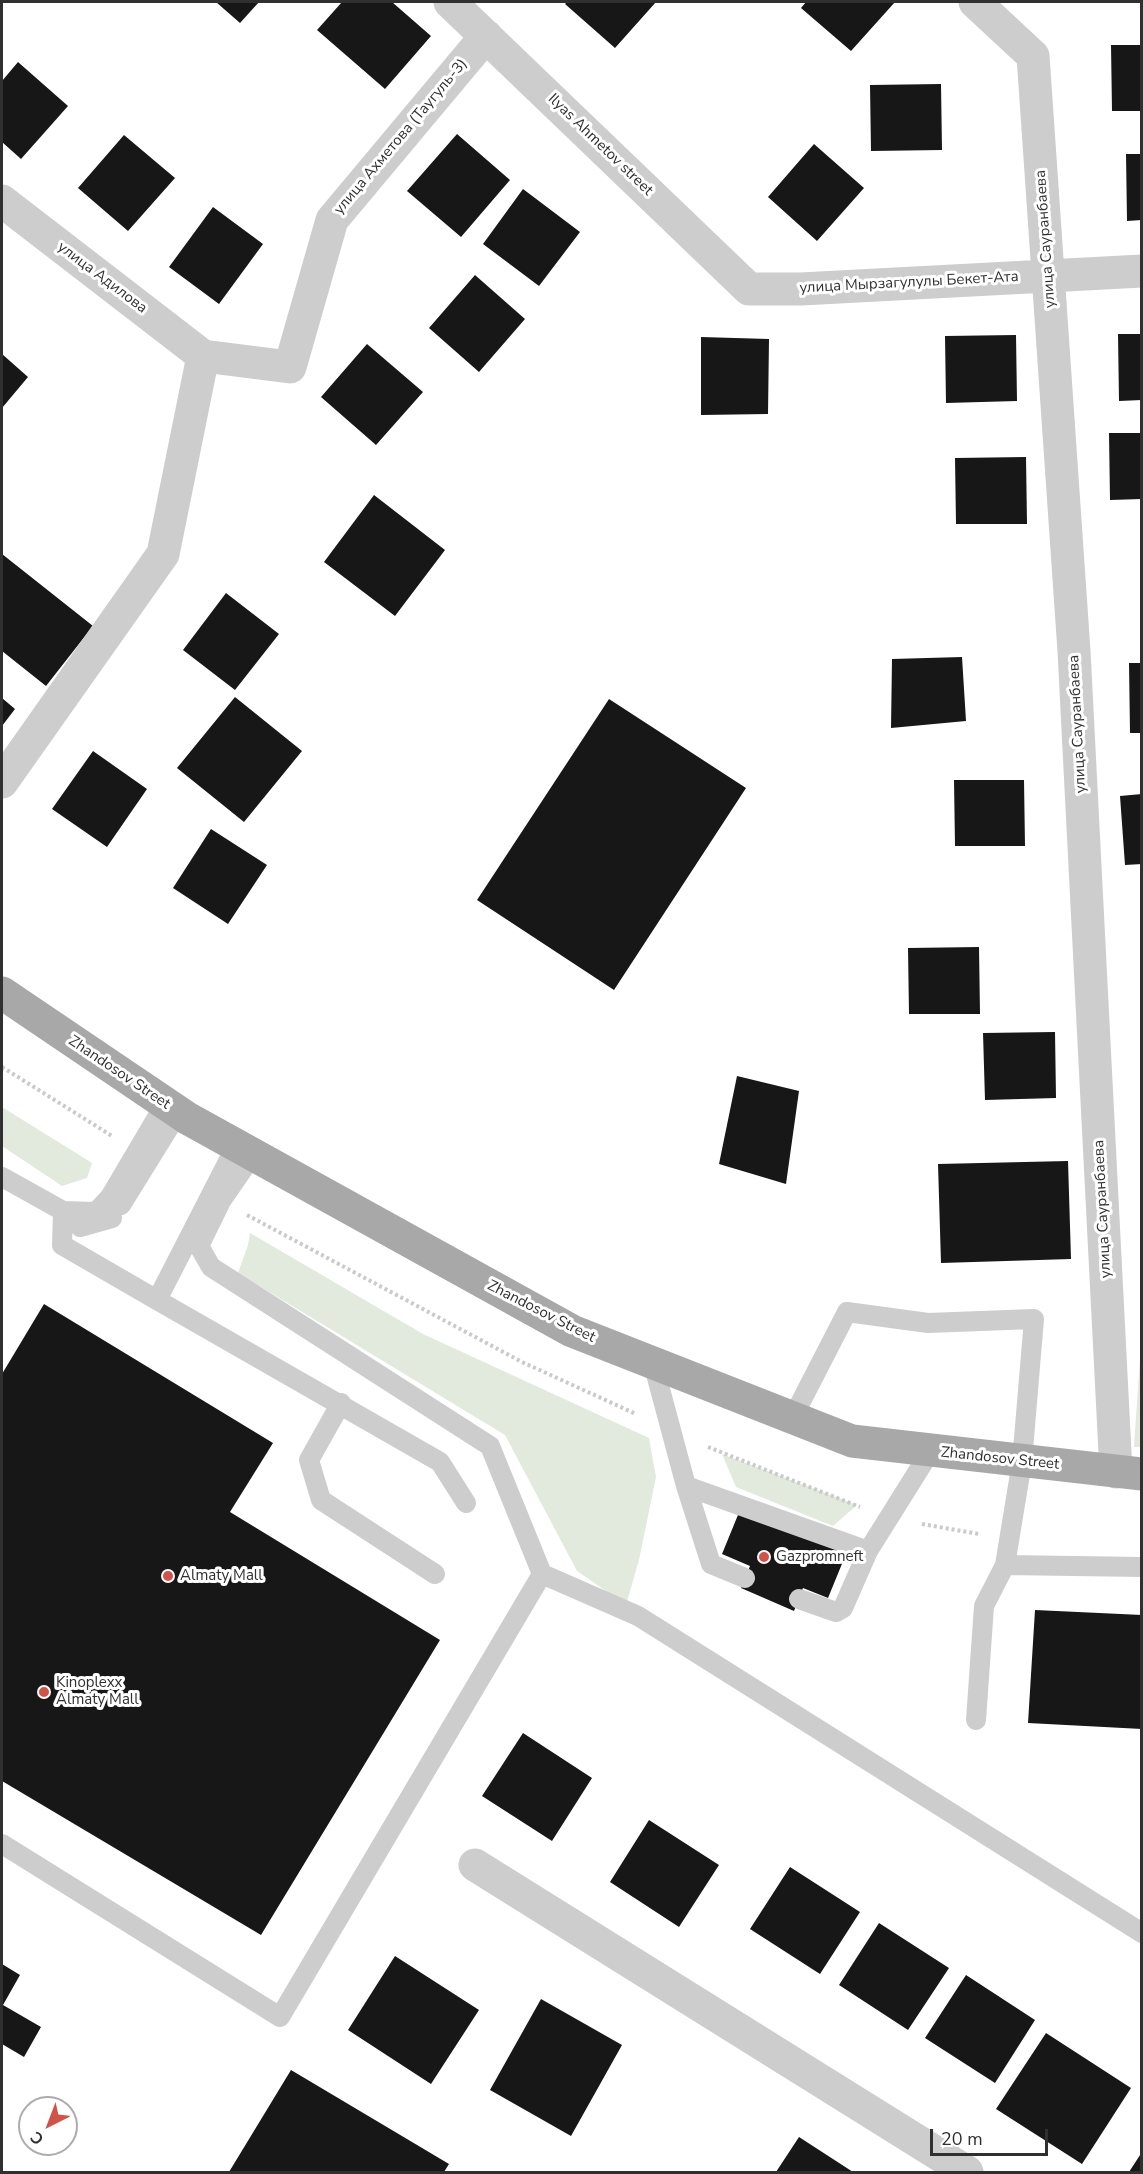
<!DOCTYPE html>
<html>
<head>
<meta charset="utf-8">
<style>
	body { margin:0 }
	#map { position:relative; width:1143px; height:2174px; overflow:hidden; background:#fff; font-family:"Nunito Sans",sans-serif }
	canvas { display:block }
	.frame { position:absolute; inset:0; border:3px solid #303030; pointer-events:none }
	.north { position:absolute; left:18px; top:2096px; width:60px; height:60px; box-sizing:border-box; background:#fff; border:2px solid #acacac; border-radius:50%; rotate:222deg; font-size:16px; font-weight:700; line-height:24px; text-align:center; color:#303030 }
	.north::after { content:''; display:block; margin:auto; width:21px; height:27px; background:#d25247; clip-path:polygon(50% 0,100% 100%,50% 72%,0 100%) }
	.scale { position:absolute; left:930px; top:2129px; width:118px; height:27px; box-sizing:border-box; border:3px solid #303030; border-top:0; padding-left:8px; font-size:18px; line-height:21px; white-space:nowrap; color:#303030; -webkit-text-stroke:4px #fff; paint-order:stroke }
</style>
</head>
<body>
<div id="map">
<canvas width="1143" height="2174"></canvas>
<div class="frame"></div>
<div class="north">С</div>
<div class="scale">20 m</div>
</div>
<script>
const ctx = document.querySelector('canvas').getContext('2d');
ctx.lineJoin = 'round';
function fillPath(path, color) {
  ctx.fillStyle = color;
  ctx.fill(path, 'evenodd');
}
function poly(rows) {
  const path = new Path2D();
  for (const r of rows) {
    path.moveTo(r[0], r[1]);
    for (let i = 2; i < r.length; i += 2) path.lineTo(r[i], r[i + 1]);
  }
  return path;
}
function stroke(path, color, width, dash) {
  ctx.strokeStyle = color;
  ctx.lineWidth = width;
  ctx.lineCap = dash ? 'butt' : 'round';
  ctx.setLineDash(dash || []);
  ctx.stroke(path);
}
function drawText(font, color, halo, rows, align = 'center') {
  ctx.font = font + ' "Nunito Sans",sans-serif';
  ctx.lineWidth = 6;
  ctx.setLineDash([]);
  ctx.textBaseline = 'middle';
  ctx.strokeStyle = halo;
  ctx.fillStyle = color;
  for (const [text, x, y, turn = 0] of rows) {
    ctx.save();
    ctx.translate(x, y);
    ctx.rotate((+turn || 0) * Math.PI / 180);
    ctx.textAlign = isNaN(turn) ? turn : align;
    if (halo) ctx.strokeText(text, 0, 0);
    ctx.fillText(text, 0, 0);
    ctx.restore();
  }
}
fillPath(poly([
	[2,1107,92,1163,87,1178,62,1186,2,1146],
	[250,1233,423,1334,649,1438,656,1477,639,1560,626,1605,577,1571,505,1435,238,1273,248,1245],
	[1141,1343,1142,1343,1141,1447,1134,1447],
	[722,1454,857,1505,833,1526,736,1487]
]), '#e2e9dd');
fillPath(poly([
	[216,2,259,2,240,23],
	[342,2,392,2,431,36,385,89,317,30],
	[567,2,656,2,615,48,565,4],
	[806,2,895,2,851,51,801,8],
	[1111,45,1142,45,1142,111,1112,111],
	[18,62,68,106,21,159,2,142,2,81],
	[941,84,942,150,871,151,870,85],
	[457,134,510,180,461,237,407,191],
	[124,135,175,178,128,231,78,188],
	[814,144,864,188,817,241,768,197],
	[1126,154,1142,154,1142,220,1127,221],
	[523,189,580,232,539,286,483,244],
	[213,207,263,244,219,304,169,267],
	[475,275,525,319,479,372,429,328],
	[1118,334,1142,334,1142,400,1119,401],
	[1016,335,1017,401,946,403,945,336],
	[701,337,769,339,768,414,701,415],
	[367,344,423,392,376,445,321,397],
	[2,354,28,377,2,408],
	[1109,433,1142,433,1142,499,1110,500],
	[1026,457,1027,524,956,524,955,458],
	[374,495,445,550,395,616,324,562],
	[2,554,93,626,46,686,2,651],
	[226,593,279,634,235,690,183,650],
	[962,657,966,721,891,728,892,659],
	[1129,663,1142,663,1142,733,1130,733],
	[235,697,302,751,244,822,177,768],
	[2,698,15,709,2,726],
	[609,699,746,788,614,990,477,900],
	[93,751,147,789,107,847,52,809],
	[954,780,1024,780,1025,846,955,846],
	[1142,794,1142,864,1125,865,1120,796],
	[211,829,267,865,228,924,173,888],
	[979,947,980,1014,909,1014,908,948],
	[1055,1032,1056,1098,985,1100,983,1033],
	[737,1076,799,1091,786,1184,719,1164],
	[1068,1161,1071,1259,941,1263,938,1164],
	[44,1304,273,1443,230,1512,440,1640,261,1935,2,1781,2,1374],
	[740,1510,846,1554,828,1598,803,1588,794,1611,741,1588,750,1566,722,1554],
	[1035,1610,1142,1615,1142,1729,1028,1723],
	[523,1733,592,1778,552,1841,482,1796],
	[649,1820,719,1865,679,1927,610,1882],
	[790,1867,860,1912,820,1974,750,1929],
	[879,1923,949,1968,908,2030,839,1985],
	[395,1956,479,2010,431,2084,348,2030],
	[2,1964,20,1975,3,2005,41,2027,24,2057,2,2044],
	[966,1975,1035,2020,995,2083,925,2038],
	[541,1999,622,2045,571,2136,490,2090],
	[1046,2033,1131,2088,1082,2164,996,2109],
	[291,2070,449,2164,444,2172,229,2172],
	[799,2137,853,2172,776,2172],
	[1142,2152,1142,2172,1129,2172]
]), '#171717');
stroke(poly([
	[2,1067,112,1136],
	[247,1215,522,1362,636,1414],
	[708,1447,860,1507],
	[922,1524,979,1534]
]), '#cacaca', 4, [3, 3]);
stroke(poly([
	[236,1146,157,1300,440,1462,466,1503],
	[252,1156,221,1201,199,1246,211,1267,490,1446,542,1574],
	[2,1177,63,1211,96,1212,121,1205,178,1113],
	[63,1211,62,1245,157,1300],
	[96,1212,110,1197,165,1104],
	[80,1227,112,1218],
	[653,1363,686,1486,711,1564,745,1578],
	[341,1403,309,1460,321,1500,435,1574],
	[792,1419,847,1312,928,1323,1034,1319,1022,1462,1005,1565,1142,1567],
	[686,1486,868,1551],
	[799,1599,836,1612,843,1608,868,1551,930,1452],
	[976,1720,984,1606,1005,1565],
	[2,1844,280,2017,542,1574,638,1616,1142,1933]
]), '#cdcdcd', 20);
stroke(poly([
	[450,2,749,289,801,289,1142,271],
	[975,2,1033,56,1074,651,1116,1472],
	[2,201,203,356,290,367,332,220,486,36],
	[2,782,163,554,203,356],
	[475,1865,967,2172]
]), '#cdcdcd', 33);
stroke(poly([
	[2,993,187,1118,572,1331,852,1441,1142,1474]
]), '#a8a8a8', 33);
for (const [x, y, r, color] of [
	[764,1557,6,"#d25247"],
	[168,1576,6,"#d25247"],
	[44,1692,6,"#d25247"]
]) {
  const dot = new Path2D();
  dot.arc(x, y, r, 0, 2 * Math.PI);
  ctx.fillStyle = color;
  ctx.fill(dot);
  stroke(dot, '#fff', 2);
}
drawText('15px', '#303030', '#fff', [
	["улица Ахметова (Таугуль-3)",401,137,-50],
	["Ilyas Ahmetov street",600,145,44],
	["улица Сауранбаева",1046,239,-94],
	["улица Адилова",102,278,37],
	["улица Мырзагулулы Бекет-Ата",909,283,-3],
	["улица Сауранбаева",1078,724,-93],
	["Zhandosov Street",119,1073,34],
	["улица Сауранбаева",1103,1209,-93],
	["Zhandosov Street",541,1312,27],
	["Zhandosov Street",1000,1459,6]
]);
drawText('15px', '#303030', '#fff', [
	["Gazpromneft",776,1557],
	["Almaty Mall",180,1576],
	["Kinoplexx",56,1683],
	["Almaty Mall",56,1700]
], 'left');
</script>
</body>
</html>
